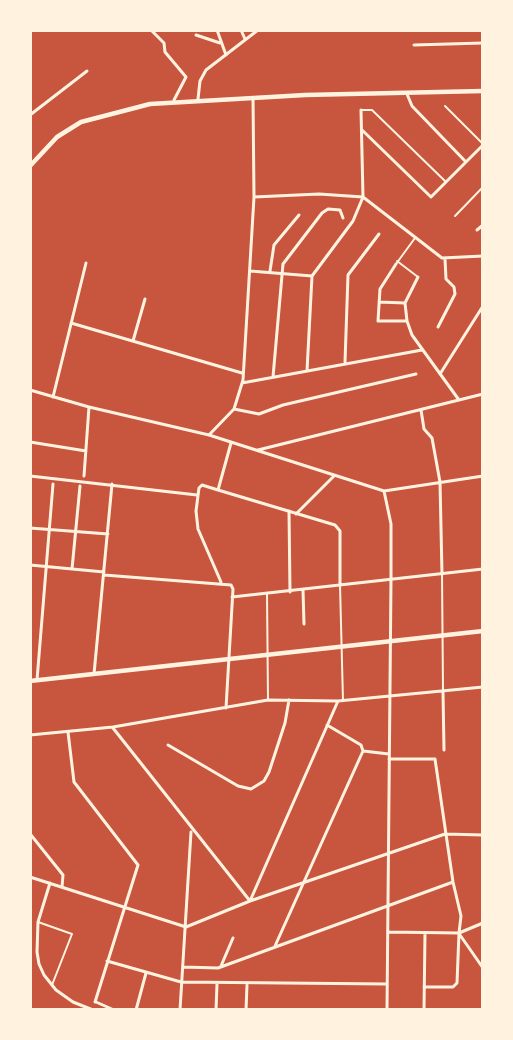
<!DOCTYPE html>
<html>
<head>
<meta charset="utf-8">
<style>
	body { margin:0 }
	#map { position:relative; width:513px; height:1040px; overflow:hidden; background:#c8553d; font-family:"PT Sans",sans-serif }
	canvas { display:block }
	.frame { position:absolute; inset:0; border:32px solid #fff3e0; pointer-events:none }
</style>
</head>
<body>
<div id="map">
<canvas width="513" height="1040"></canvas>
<div class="frame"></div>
</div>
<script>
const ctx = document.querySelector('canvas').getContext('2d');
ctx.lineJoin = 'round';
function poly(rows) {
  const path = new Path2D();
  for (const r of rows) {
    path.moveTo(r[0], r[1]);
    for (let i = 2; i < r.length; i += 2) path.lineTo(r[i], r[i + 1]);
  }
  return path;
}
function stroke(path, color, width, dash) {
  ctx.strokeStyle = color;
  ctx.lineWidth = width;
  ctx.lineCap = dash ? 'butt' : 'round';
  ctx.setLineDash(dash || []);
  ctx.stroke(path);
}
stroke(poly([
	[445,106,483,144],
	[361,110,372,110,446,182],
	[455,216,483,187],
	[397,261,418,277],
	[396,264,415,238],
	[442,574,443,691],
	[340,585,343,701],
	[267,594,268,700],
	[38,922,72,934,52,985]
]), '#fff3e0', 2);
stroke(poly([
	[217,30,226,55],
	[241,30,245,39],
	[152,31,164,43,165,52,186,77,174,100],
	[196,35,220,43],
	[414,45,483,43],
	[407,94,412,106,466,162],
	[198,99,200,81,206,70,258,30],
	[30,115,87,71],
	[362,130,431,197,483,145],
	[254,197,319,194,363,197],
	[363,197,442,258,483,256],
	[477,230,483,225],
	[396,264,380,289,378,321,407,321],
	[250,271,312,276,353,221,363,197,361,110],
	[270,271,274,245,299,215],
	[418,277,405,303,407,321,412,335,459,400],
	[379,302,405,303],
	[71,323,242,373],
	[438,327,455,294,454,287,446,279,445,259],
	[133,341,145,299],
	[345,362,348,275,379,234],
	[307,371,312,276],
	[440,374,483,306],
	[273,377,283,264,322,213,328,209,340,210,343,218],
	[242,383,422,350],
	[30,390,89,407,209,435,384,491,483,476],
	[53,397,86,263],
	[234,409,259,414,283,405,416,374],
	[421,410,424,429,432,438,440,482,442,574],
	[209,435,234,409,243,380,254,197,253,98],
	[30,442,86,451],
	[231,443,218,490,335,525,340,531,340,585],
	[258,450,483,394],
	[30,476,197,495],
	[84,476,89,407],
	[218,490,202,485,199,488,196,511,198,529,221,582],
	[384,491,391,524,391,579,387,1010],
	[289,511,290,592],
	[296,514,334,476],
	[30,528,108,534],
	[30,565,104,572],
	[72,569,80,486],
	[104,575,231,585,233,589,226,708],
	[303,590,304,624],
	[232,597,483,569],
	[94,674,112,484],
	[37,680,53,484],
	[443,692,444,750],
	[327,725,361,745,363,751,389,754],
	[113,728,250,901,338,701],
	[68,732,74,782,138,865,95,1002],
	[30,735,113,727,268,700,338,701,483,687],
	[168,745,238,786,251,789,264,781,269,772,285,723,289,700],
	[31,835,63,875,62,887],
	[30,877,186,927,250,901,445,834,483,835],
	[50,883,38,922,37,952,39,964,44,975,56,990,73,1002,93,1010],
	[388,932,459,933,461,916,453,882,435,759,389,759],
	[459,933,483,923],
	[460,935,483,968],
	[275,946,363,751],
	[107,961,181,982,387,984],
	[221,966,233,938],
	[183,967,218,968,453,882],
	[424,987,453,987,457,983,459,933],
	[96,1002,114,1010],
	[136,1010,146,973],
	[180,1010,191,832],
	[216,1010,217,984],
	[246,1010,247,985],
	[424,1010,425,933]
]), '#fff3e0', 3);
stroke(poly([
	[30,166,57,137,81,122,150,104,305,95,483,91],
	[30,681,483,631]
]), '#fff3e0', 4.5);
</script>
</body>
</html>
